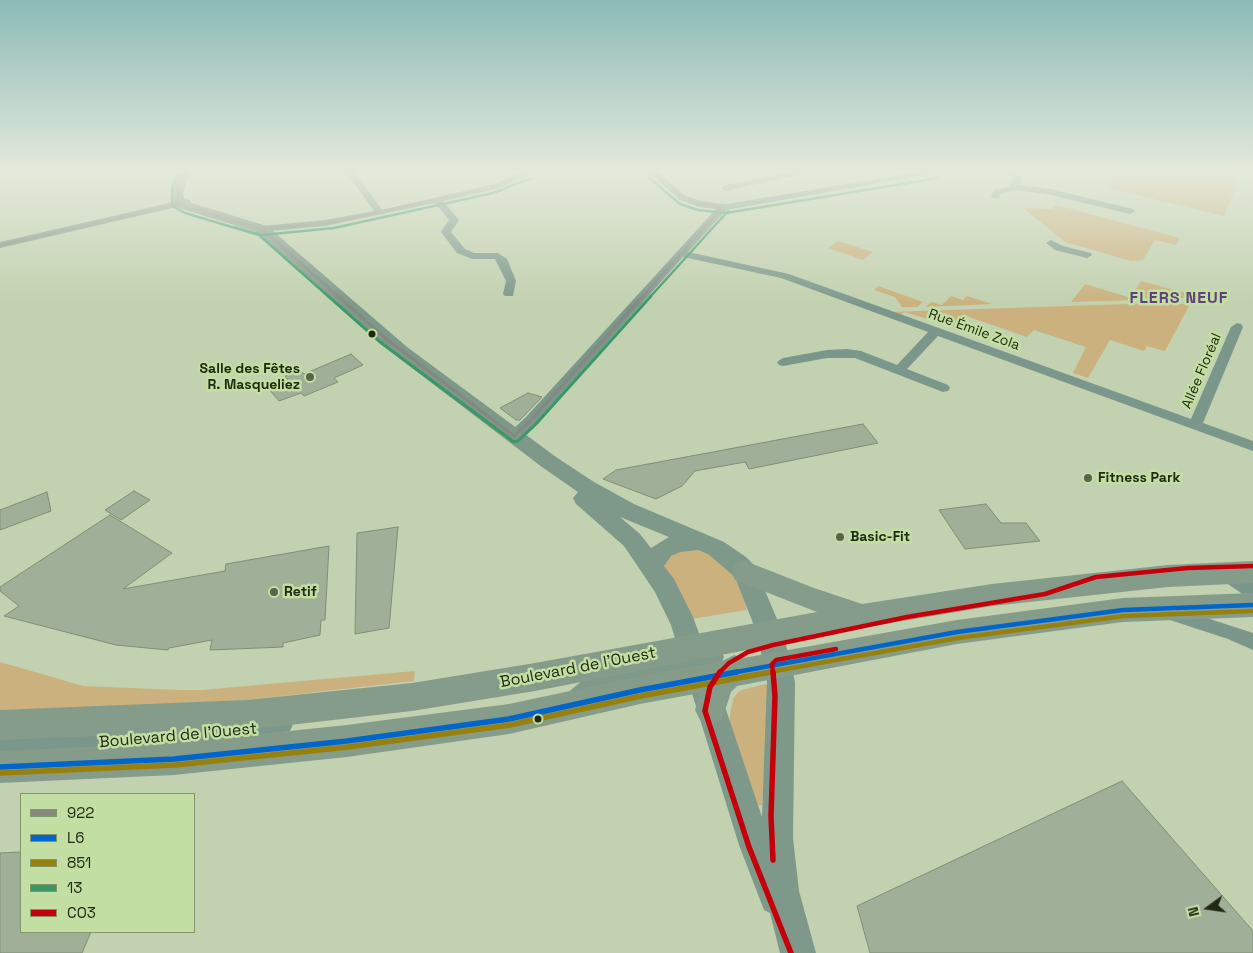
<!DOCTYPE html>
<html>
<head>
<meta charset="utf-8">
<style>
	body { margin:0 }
	#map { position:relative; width:1253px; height:953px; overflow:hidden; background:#c2d1af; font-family:"Space Grotesk",sans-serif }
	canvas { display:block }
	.legend { position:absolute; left:20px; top:793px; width:175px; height:140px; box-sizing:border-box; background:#c3dea2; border:1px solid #829669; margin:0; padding:6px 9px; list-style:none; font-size:15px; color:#202a13 }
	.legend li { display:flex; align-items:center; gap:10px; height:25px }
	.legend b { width:25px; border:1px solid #829669 }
	.north { position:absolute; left:1183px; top:883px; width:50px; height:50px; -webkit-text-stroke:4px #c3dea2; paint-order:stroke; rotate:256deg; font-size:14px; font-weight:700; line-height:20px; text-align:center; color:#202a13 }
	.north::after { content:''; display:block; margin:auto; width:18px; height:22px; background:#202a13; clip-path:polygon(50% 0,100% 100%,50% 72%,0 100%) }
</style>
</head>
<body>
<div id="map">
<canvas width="1253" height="953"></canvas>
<ul class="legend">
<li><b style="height:6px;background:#84887e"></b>922</li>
<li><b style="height:6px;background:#06c"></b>L6</li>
<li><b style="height:6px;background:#98800d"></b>851</li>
<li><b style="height:6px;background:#3b9866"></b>13</li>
<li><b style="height:6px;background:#c5000a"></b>CO3</li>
</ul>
<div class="north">N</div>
</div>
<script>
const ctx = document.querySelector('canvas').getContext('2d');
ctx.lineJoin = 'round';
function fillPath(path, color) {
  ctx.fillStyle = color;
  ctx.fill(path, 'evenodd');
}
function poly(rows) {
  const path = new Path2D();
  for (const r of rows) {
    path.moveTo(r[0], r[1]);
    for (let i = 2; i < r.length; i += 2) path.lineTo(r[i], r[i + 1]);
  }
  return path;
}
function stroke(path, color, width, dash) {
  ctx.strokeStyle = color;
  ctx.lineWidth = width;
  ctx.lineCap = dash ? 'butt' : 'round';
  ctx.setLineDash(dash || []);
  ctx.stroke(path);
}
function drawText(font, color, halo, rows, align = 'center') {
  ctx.font = font + ' "Space Grotesk",sans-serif';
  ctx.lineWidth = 5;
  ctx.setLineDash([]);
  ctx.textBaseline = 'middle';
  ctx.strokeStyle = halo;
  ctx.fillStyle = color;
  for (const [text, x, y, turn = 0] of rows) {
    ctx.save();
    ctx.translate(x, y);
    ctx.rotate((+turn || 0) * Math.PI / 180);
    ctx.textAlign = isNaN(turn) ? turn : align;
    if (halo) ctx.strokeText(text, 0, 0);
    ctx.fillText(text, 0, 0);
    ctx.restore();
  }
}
fillPath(poly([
	[1116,172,1242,172,1224,216,1109,188],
	[1056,205,1180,238,1176,245,1155,240,1143,260,1131,261,1065,242,1023,208,1052,209],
	[838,241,873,252,863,260,828,248],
	[1141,281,1186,293,1183,298,1147,299,1132,295],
	[1085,284,1138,300,1071,302],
	[878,286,923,302,917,307,902,307,895,297,874,290],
	[951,296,963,300,967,296,992,304,926,307,931,302,942,305],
	[1158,303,1190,304,1165,351,1147,346,1144,351,1110,340,1088,378,1073,373,1086,347,1034,330,1027,337,966,316,955,327,904,312,901,315,891,312],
	[695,547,713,555,735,573,741,585,747,610,691,619,663,568,664,560,670,554],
	[0,662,83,686,179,690,202,690,415,671,414,681,246,700,125,707,0,710],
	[765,684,770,687,762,805,755,806,728,727,733,699,739,691]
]), '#cab17e');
const building = poly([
	[351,354,363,365,334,378,338,382,304,396,301,393,279,401,269,389,288,380,285,376,300,370,304,374,351,354],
	[528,393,542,397,520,420,516,420,500,408,528,393],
	[863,424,878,443,749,469,745,462,695,471,682,486,656,499,603,479,616,470,863,424],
	[134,491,150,500,121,520,105,510,134,491],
	[47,492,51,511,0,530,0,510,47,492],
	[986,504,1001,523,1026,523,1040,541,965,549,939,510,986,504],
	[110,515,172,553,123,589,225,571,226,564,329,546,325,620,321,620,320,635,283,643,283,647,210,650,212,640,169,648,168,650,116,645,4,616,19,606,0,591,0,587,110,515],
	[398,527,389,628,355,634,357,533,398,527],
	[1122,781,1253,931,1253,953,870,953,857,906,1122,781],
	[21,852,21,932,91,932,82,953,0,953,0,853,21,852]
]);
fillPath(building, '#a0b098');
stroke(building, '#7e8f77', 1);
fillPath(poly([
	[346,172,355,172,382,210,494,184,522,172,534,172,500,188,443,201,459,220,451,232,465,249,474,253,498,253,507,259,516,281,513,296,505,296,503,294,506,281,495,259,472,259,457,253,441,232,449,220,435,203,325,226,262,232,257,229,262,226,325,220,374,211,346,172],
	[648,172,658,172,686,196,701,201,726,204,919,172,941,172,726,210,688,252,789,274,1191,419,1231,327,1237,323,1241,324,1243,327,1203,423,1253,441,1253,451,938,336,907,369,948,385,950,388,948,391,943,392,855,358,827,358,783,366,779,365,777,362,783,358,827,350,847,349,861,351,897,365,928,332,781,278,683,257,536,423,519,439,509,439,507,436,509,433,526,417,716,209,699,207,680,200,648,172],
	[791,172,811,172,725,191,721,188,725,185,791,172],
	[1007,172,1016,172,1021,177,1022,179,1019,185,1051,189,1133,209,1135,211,1130,214,1051,195,1016,190,1001,194,999,198,993,198,991,196,994,190,1010,186,1013,179,1007,172],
	[187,199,190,200,190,204,0,248,0,242,187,199],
	[1051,240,1063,246,1091,253,1092,255,1087,258,1055,250,1046,243,1051,240],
	[1225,566,1253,583,1253,599,1247,597,1219,578,1216,573,1219,568,1225,566],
	[1173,607,1253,633,1253,650,1228,639,1167,619,1164,614,1167,609,1173,607],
	[283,714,290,717,293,724,290,731,206,746,0,759,0,739,206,726,283,714]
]), '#7b978b');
fillPath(poly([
	[180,172,192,172,186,182,183,194,185,201,267,226,407,347,556,457,594,482,634,504,724,542,746,557,754,565,783,633,795,682,793,838,799,891,816,953,780,953,770,913,764,910,739,845,686,674,612,690,585,713,575,717,565,713,561,704,565,695,595,670,679,652,671,625,655,592,624,546,576,504,573,498,578,492,542,467,395,355,257,232,175,207,172,202,171,194,174,182,180,172],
	[620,517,669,537,651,548,640,534,620,517],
	[698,550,708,554,735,577,757,633,767,682,762,817,712,668,720,665,724,657,720,649,711,645,704,647,693,617,674,579,664,566,671,556,680,552,698,550]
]), '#7e988a');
fillPath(poly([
	[745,561,814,588,862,604,992,584,1168,565,1253,561,1253,583,1168,587,992,606,861,628,535,691,412,711,246,730,0,740,0,710,246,700,412,683,535,663,817,612,735,580,732,572,735,564,745,561],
	[1253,593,1253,617,1123,622,957,644,737,686,731,692,722,720,711,725,700,720,695,710,700,693,640,704,509,734,347,757,174,775,0,783,0,751,174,743,347,725,509,704,640,676,720,662,734,655,743,658,957,620,1123,598,1253,593]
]), '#869c8a');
stroke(poly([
	[186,172,178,188,178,202,187,207,262,229,339,297],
	[653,172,683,198,699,204,723,207],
	[236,221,262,229,333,222,492,187,529,172],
	[0,245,180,204],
	[642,297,723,207]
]), '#84887e', 2.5);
stroke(poly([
	[338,296,384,337,514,436],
	[514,436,531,420,643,296]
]), '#84887e', 3);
stroke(poly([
	[731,673,957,632,1123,610,1253,605]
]), '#06c', 4.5);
stroke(poly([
	[0,767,174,759,347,741,509,719,640,690,737,672]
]), '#06c', 5.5);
stroke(poly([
	[764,673,958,638,1124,616,1253,611]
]), '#98800d', 4.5);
stroke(poly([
	[0,773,175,765,348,747,510,725,641,696,771,672]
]), '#98800d', 5.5);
stroke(poly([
	[179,172,172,187,172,203,174,207,185,213,259,235,329,297],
	[648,177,680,204,698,210,726,213,938,178],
	[234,227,262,235,334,228,493,193,532,178],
	[650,297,728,211]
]), '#3b9866', 2.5);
stroke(poly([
	[328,296,380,342,514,442,518,441,536,424,651,296]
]), '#3b9866', 3);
stroke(poly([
	[719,673,729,663,748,652,773,645,907,617,1045,594,1096,577,1188,568,1253,566],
	[773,673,772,664,776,660,836,649]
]), '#c5000a', 4.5);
stroke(poly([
	[720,672,710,687,705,711,749,847,791,953],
	[773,672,775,696,771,816,773,860]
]), '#c5000a', 5.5);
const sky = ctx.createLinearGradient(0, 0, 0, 306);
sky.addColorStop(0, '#8bbab7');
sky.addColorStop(0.56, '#e4eadb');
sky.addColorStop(1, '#e4eadb00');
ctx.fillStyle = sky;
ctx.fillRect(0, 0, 1253, 306);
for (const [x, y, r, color] of [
	[372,334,4.5,"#202a13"],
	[310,377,5,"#59644a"],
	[1088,478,5,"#59644a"],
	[840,537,5,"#59644a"],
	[274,592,5,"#59644a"],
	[538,719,4.5,"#202a13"]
]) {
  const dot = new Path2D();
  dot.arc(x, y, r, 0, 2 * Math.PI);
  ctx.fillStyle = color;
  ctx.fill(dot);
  stroke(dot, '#c3dea2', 2);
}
drawText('14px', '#202a13', '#c3dea2', [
	["Rue Émile Zola",974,330,20],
	["Allée Floréal",1202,371,-67]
]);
drawText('bold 14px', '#202a13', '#c3dea2', [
	["Salle des Fêtes",300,369,"right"],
	["R. Masqueliez",300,385,"right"],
	["Fitness Park",1098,478],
	["Basic-Fit",850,537],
	["Retif",284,592]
], 'left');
ctx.letterSpacing = '1px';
drawText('bold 16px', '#61417c', '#c3dea2', [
	["FLERS NEUF",1179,299]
]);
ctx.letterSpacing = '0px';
drawText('16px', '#202a13', '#c3dea2', [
	["Boulevard de l'Ouest",578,668,-11],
	["Boulevard de l'Ouest",178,736,-5]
]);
</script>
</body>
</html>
